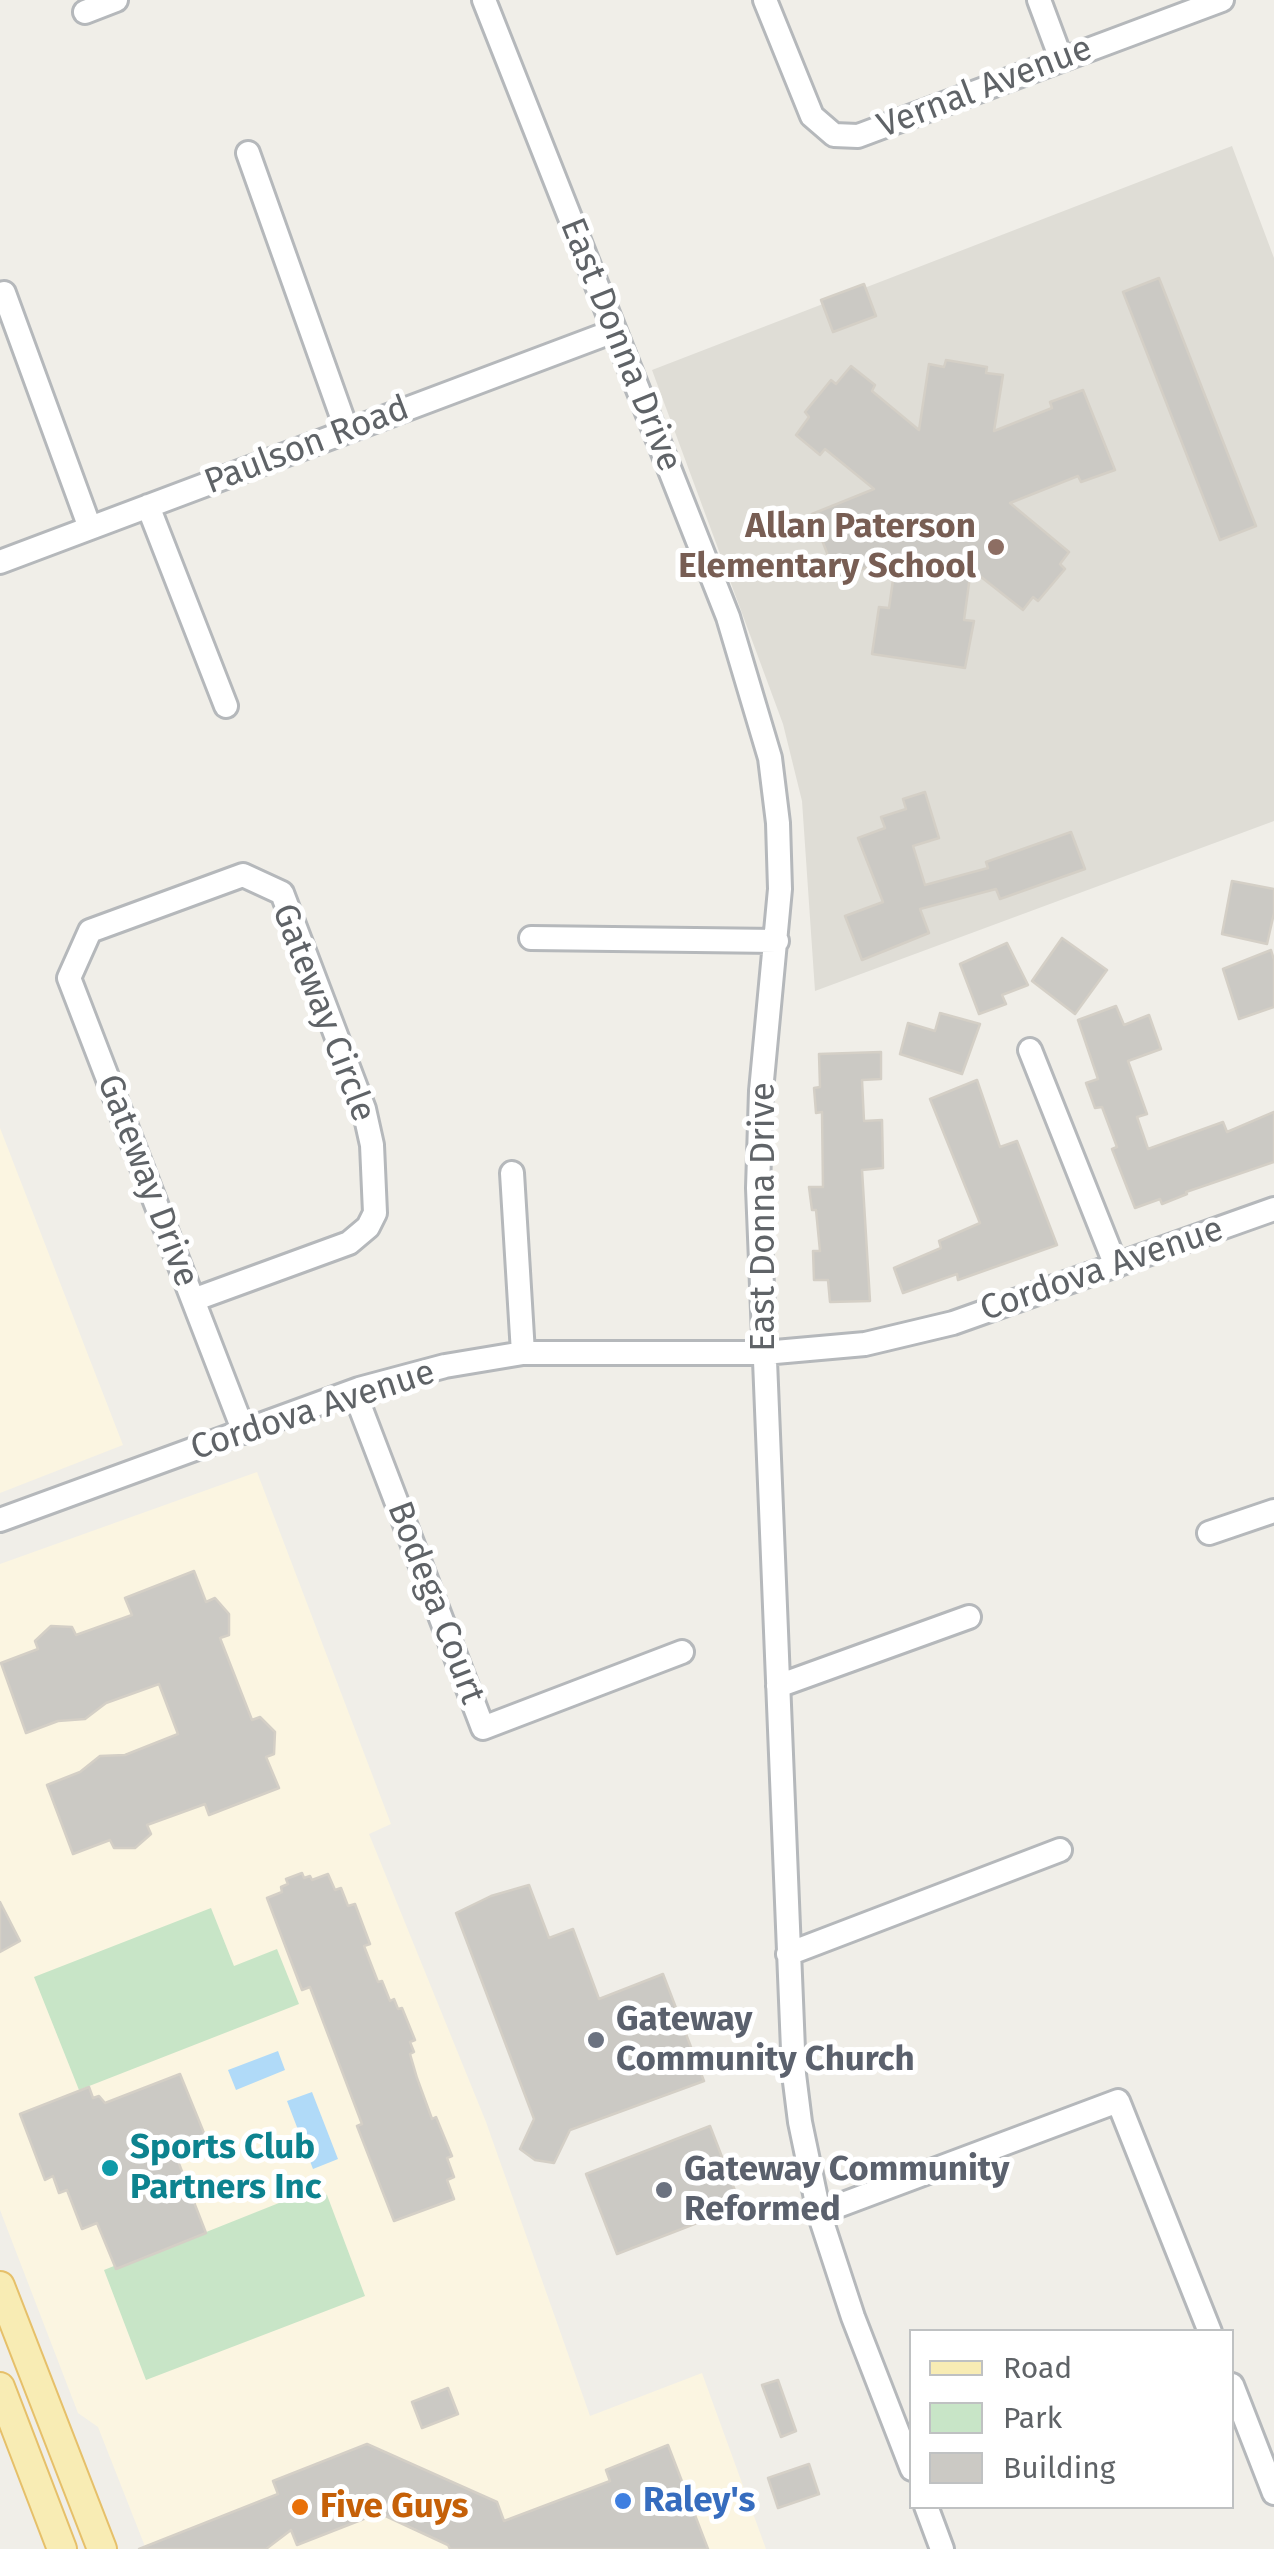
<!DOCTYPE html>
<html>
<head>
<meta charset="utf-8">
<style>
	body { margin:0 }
	#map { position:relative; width:1274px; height:2549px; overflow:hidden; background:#f0eee8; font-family:"Fira Sans",sans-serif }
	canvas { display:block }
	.legend { position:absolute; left:909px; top:2329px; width:325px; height:180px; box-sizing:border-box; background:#fff; border:2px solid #bfc1c2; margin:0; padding:12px 18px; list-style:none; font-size:30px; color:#5f6367 }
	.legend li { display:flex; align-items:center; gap:20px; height:50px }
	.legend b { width:50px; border:2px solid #bfc1c2 }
</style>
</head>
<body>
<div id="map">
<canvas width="1274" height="2549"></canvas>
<ul class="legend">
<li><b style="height:12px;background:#f8ecb4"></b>Road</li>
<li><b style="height:28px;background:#c8e5c7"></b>Park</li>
<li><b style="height:28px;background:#cbc9c4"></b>Building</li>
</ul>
</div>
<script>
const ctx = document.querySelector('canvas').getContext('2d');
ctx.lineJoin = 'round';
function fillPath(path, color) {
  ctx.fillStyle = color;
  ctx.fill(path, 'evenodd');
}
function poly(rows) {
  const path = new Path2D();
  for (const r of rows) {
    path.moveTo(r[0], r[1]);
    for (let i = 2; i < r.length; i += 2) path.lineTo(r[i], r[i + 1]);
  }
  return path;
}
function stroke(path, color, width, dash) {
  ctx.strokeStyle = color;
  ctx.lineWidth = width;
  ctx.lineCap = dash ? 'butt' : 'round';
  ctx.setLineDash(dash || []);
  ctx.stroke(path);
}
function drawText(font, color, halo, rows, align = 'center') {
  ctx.font = font + ' "Fira Sans",sans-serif';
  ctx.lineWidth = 10;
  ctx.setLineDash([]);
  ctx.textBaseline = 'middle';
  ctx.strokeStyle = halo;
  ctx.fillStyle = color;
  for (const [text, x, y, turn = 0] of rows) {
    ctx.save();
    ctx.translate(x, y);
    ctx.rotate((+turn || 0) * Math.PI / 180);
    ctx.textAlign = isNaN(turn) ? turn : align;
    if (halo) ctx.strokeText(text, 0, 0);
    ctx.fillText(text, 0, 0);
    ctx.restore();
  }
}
fillPath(poly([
	[0,1128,123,1445,0,1493],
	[257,1472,391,1824,369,1834,486,2122,590,2416,702,2373,766,2549,146,2549,98,2427,78,2413,0,2210,0,1564]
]), '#fbf5e1');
fillPath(poly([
	[1232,146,1274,258,1274,821,815,991,802,801,783,724,652,370]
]), '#dfddd6');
fillPath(poly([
	[211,1908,234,1966,277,1949,299,2004,79,2090,34,1977],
	[314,2189,327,2195,365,2296,146,2380,104,2270,114,2266,116,2268]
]), '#c8e5c7');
fillPath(poly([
	[278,2051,285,2070,236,2090,228,2070],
	[312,2092,338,2159,313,2169,287,2101]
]), '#b0daf8');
const building = poly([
	[1159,278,1256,526,1220,540,1123,292,1159,278],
	[864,284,876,316,833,332,821,300,864,284],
	[946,360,987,367,986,373,1003,375,994,431,1052,408,1050,402,1083,390,1115,470,1081,482,1078,476,1010,503,1069,552,1060,564,1065,569,1038,601,1033,597,1023,610,971,569,964,620,974,621,965,668,872,654,879,607,889,608,894,573,865,568,837,579,812,514,874,489,825,449,820,455,796,435,809,417,805,412,831,380,836,384,851,366,875,385,872,391,919,430,929,364,944,367,946,360],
	[925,792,939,838,913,846,925,885,988,868,986,862,1071,832,1085,869,1000,899,996,889,920,909,929,933,862,960,845,916,883,902,858,838,885,828,881,817,906,809,903,799,925,792],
	[1232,881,1274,889,1274,913,1267,944,1222,934,1232,881],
	[1062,938,1107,970,1075,1014,1032,981,1062,938],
	[1007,943,1028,985,1002,995,1006,1004,979,1014,960,964,1007,943],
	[1271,950,1274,960,1274,1007,1239,1019,1223,969,1271,950],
	[1116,1006,1124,1025,1149,1015,1161,1049,1128,1061,1147,1114,1137,1117,1148,1149,1223,1122,1227,1132,1274,1112,1274,1162,1186,1192,1187,1194,1162,1204,1160,1199,1135,1208,1112,1149,1117,1147,1102,1107,1095,1108,1086,1083,1098,1079,1078,1020,1116,1006],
	[940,1013,980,1024,962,1074,900,1054,908,1023,935,1031,940,1013],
	[881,1052,881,1079,862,1080,864,1121,882,1120,883,1168,862,1170,870,1301,830,1302,828,1280,814,1280,813,1251,820,1251,816,1210,812,1210,809,1187,823,1187,822,1112,816,1113,814,1088,820,1087,819,1054,881,1052],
	[977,1080,1000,1147,1017,1141,1057,1245,958,1280,957,1274,903,1293,894,1268,941,1248,939,1241,980,1223,930,1099,977,1080],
	[194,1571,206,1602,215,1598,229,1614,229,1635,220,1638,252,1720,260,1717,275,1732,274,1754,266,1757,279,1788,209,1815,205,1804,147,1825,151,1834,135,1848,114,1848,110,1840,73,1854,47,1785,80,1772,100,1756,125,1755,178,1734,159,1684,106,1703,85,1719,58,1721,26,1733,1,1663,38,1649,35,1641,51,1626,72,1627,76,1635,132,1615,125,1598,194,1571],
	[302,1873,304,1878,310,1876,312,1880,328,1874,335,1890,341,1888,348,1906,355,1904,370,1944,364,1946,378,1982,382,1981,390,2001,394,1999,398,2009,402,2008,415,2040,410,2042,414,2052,410,2054,417,2078,432,2119,436,2117,452,2156,447,2158,454,2177,447,2180,454,2199,394,2221,357,2126,362,2124,310,1987,302,1990,267,1898,282,1892,281,1887,288,1884,286,1879,302,1873],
	[529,1885,549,1938,573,1929,599,1999,663,1974,704,2081,570,2130,554,2163,535,2160,520,2149,534,2119,456,1913,491,1896,529,1885],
	[0,1902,20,1941,0,1952,0,1902],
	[180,2074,208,2143,176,2156,206,2233,116,2269,97,2223,82,2229,67,2190,59,2193,53,2176,45,2180,20,2114,89,2087,93,2098,99,2096,105,2103,180,2074],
	[710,2126,741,2206,617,2254,586,2174,710,2126],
	[778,2380,796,2431,781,2437,762,2385,778,2380],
	[448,2388,458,2414,422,2428,412,2402,448,2388],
	[367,2444,497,2502,504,2521,610,2481,606,2470,668,2445,708,2549,450,2549,448,2545,379,2513,297,2545,291,2530,266,2549,139,2549,278,2494,273,2481,367,2444],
	[809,2464,819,2494,778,2508,768,2478,809,2464]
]);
fillPath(building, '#cbc9c4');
stroke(building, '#d4cfc6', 2.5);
const minor = poly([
	[484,0,728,617,770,758,778,823,780,889,761,1091,758,1188,794,2074,800,2122,819,2213,853,2317,912,2469],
	[765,0,812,116,834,135,858,136,1222,0],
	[1039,0,1061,59],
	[85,12,116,0],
	[248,153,347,431],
	[4,293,90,528],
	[148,506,226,706],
	[0,562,614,331],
	[531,938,777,941],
	[1030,1050,1116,1266],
	[512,1173,523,1353],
	[193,1300,349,1243,368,1227,375,1213,372,1145,364,1109,282,893,243,875,90,931,69,978,193,1300,244,1432],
	[354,1391,483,1728,682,1652],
	[0,1520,359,1389,445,1366,523,1353,764,1353,865,1344,953,1323,1274,1209],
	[1209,1533,1274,1511],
	[778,1686,969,1617],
	[788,1954,1060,1850],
	[819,2213,1118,2101,1210,2332],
	[1232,2385,1274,2493],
	[926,2506,942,2549]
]);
const major = poly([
	[0,2286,102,2549],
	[0,2387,62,2549]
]);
stroke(minor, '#b5b8bb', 28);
stroke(major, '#e6c06a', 32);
stroke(minor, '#fff', 22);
stroke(major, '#f8ecb4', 28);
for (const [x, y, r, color] of [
	[996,547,10,"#8d6e63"],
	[596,2040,10,"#6b7280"],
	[110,2168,10,"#0f9aa8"],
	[664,2190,10,"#6b7280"],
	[623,2501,10,"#3f7fe0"],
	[300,2507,10,"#e8710a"]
]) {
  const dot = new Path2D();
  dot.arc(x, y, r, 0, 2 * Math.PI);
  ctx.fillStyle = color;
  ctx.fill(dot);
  stroke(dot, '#fff', 4);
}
drawText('35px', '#5f6367', '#fff', [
	["Vernal Avenue",985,88,-21],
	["East Donna Drive",620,345,68],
	["Paulson Road",307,446,-21],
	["Gateway Circle",323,1013,69],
	["Gateway Drive",147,1181,69],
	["East Donna Drive",764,1217,-90],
	["Cordova Avenue",1102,1270,-19],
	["Cordova Avenue",313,1411,-18],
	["Bodega Court",435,1603,69]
]);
drawText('bold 35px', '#785e54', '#fff', [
	["Allan Paterson",976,527],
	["Elementary School",976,567]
], 'right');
drawText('bold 35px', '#5b616d', '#fff', [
	["Gateway",616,2020],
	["Community Church",616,2060],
	["Gateway Community",684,2170],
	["Reformed",684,2210]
], 'left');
drawText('bold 35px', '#0d838f', '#fff', [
	["Sports Club",130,2148],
	["Partners Inc",130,2188]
], 'left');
drawText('bold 35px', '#366cbe', '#fff', [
	["Raley's",643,2501]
], 'left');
drawText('bold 35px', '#c56008', '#fff', [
	["Five Guys",320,2507]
], 'left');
</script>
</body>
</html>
